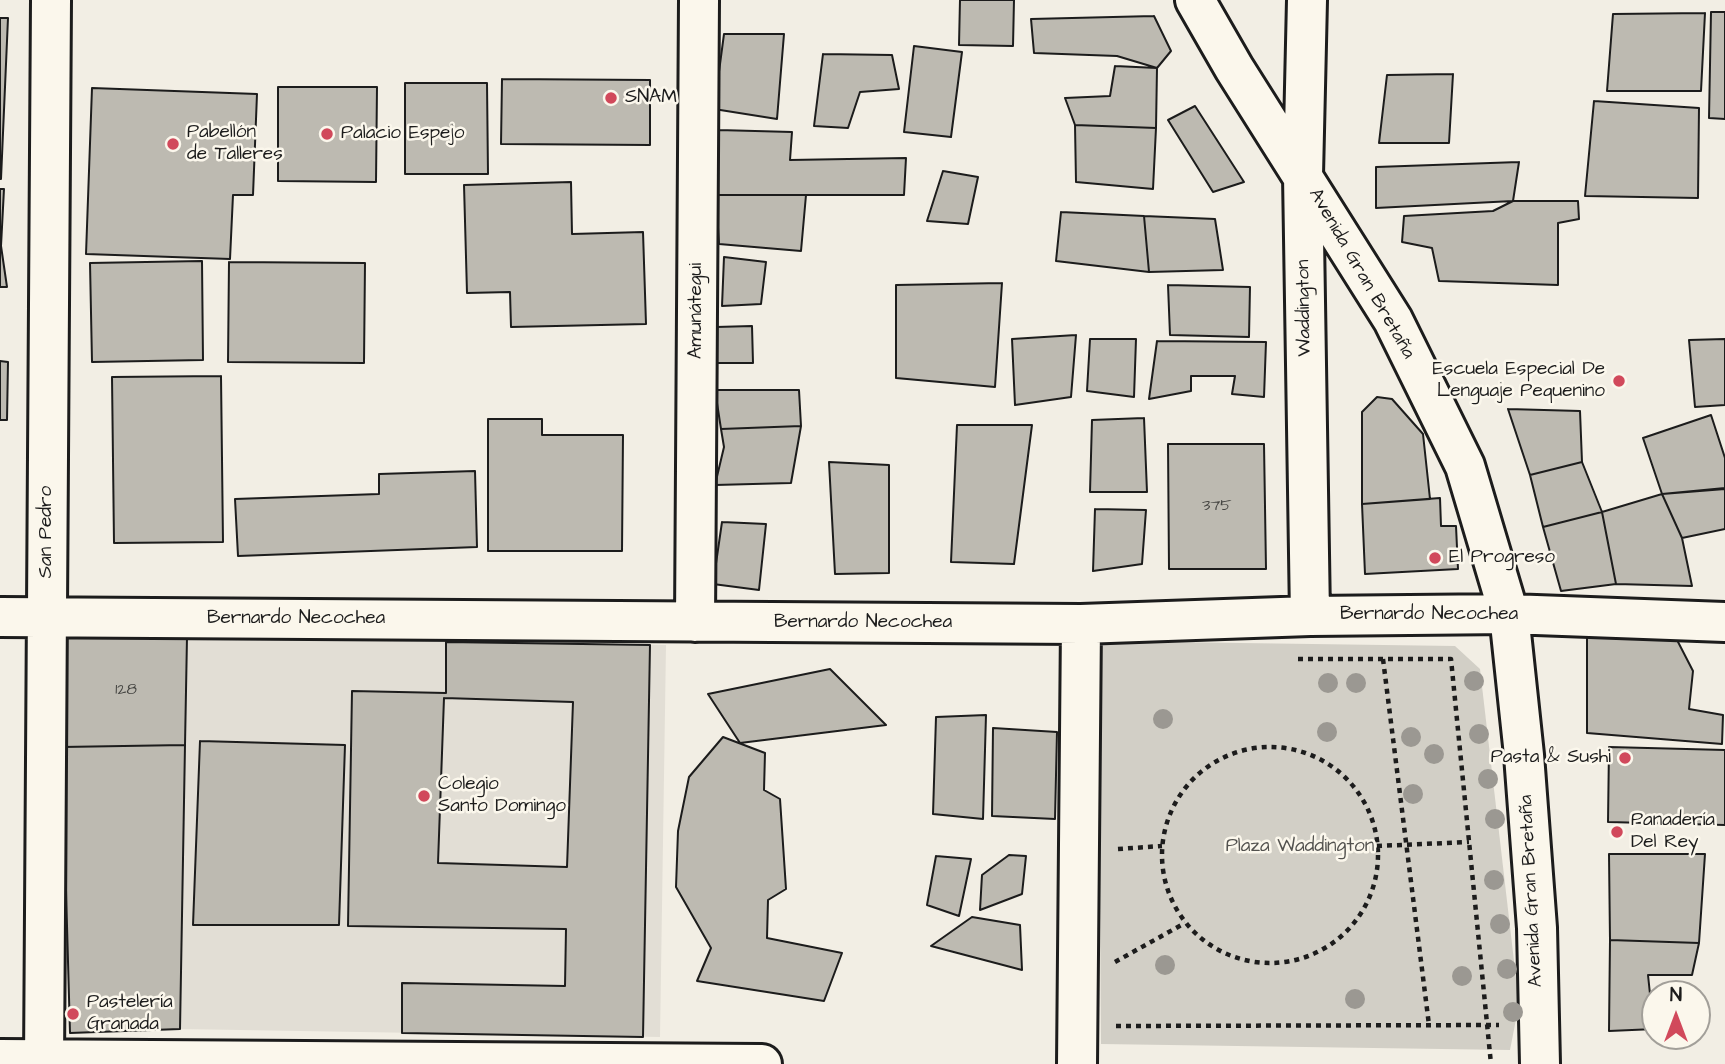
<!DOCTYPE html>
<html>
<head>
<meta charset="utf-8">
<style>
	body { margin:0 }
	#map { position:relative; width:1725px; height:1064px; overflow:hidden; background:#f2eee4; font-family:"Architects Daughter",sans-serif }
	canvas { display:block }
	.north { position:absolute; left:1641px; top:980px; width:70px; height:70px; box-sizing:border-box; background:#fbf7ec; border:2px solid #a29f99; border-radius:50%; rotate:0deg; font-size:19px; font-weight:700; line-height:28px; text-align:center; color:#1c1c1c }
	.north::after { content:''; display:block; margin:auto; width:24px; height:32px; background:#d1495b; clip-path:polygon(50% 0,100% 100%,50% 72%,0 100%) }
</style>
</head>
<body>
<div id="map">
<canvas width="1725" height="1064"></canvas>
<div class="north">N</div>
</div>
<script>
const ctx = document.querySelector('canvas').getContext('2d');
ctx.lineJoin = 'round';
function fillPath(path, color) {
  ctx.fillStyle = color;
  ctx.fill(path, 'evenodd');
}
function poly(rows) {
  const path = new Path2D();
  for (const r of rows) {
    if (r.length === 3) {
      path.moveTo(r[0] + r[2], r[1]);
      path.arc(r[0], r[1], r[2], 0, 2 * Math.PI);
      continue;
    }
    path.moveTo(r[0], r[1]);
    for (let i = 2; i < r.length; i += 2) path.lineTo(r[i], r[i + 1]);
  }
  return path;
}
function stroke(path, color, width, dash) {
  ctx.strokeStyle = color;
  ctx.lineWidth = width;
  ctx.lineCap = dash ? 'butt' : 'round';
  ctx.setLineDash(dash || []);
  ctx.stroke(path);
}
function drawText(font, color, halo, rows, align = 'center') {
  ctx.font = font + ' "Architects Daughter",sans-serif';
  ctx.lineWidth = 5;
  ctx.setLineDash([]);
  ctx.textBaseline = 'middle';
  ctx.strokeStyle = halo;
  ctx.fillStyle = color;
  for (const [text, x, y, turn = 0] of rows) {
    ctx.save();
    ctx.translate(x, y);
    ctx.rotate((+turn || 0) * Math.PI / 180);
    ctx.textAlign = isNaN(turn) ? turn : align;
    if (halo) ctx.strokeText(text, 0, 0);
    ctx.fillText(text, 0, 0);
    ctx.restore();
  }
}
fillPath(poly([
	[187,637,666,645,660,1037,180,1029]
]), '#e2ded5');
fillPath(poly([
	[1098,641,1455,646,1480,669,1519,1004,1510,1050,1101,1044]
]), '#d2cfc6');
const building = poly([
	[960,0,1014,0,1013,46,959,45,960,0],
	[1711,12,1725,12,1725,119,1709,118,1711,12],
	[1705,13,1701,91,1607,91,1613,14,1705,13],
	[1154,16,1171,51,1157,68,1117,56,1034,53,1031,19,1154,16],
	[0,18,8,18,1,179,0,179,0,18],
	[724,34,784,34,777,119,714,109,724,34],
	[914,46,962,52,951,137,904,132,914,46],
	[823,54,892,55,899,89,860,92,848,128,814,126,823,54],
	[1115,66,1157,68,1156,128,1075,125,1065,98,1110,96,1115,66],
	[1453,74,1449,143,1379,143,1387,75,1453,74],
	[502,79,650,80,650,145,501,144,502,79],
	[405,83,487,83,488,174,405,174,405,83],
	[278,87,377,87,376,182,278,181,278,87],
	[92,88,257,94,253,195,233,195,230,259,86,254,92,88],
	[1594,101,1699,108,1698,198,1585,196,1594,101],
	[1195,106,1244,182,1213,192,1168,120,1195,106],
	[1075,125,1156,128,1153,189,1076,182,1075,125],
	[718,130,792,132,790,160,906,158,904,195,716,195,718,130],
	[1519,162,1513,201,1376,208,1376,167,1519,162],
	[943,171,978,177,968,224,927,221,943,171],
	[571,182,572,234,643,232,646,324,511,327,510,292,467,293,464,185,571,182],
	[0,189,4,189,1,246,0,246,0,189],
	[716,195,806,195,801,251,719,244,716,195],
	[1513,201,1578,201,1579,219,1558,223,1558,285,1439,281,1432,248,1402,242,1404,216,1493,211,1513,201],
	[1061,212,1144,216,1149,272,1056,261,1061,212],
	[1144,216,1215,219,1223,270,1149,272,1144,216],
	[0,246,1,246,7,287,0,287,0,246],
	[724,257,766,262,761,304,722,306,724,257],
	[202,261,203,360,92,362,90,263,202,261],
	[229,262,365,263,364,363,228,362,229,262],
	[1002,283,995,387,896,378,896,285,1002,283],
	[1168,285,1250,287,1249,337,1170,335,1168,285],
	[752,326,753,363,717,363,716,327,752,326],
	[1076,335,1071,397,1015,405,1012,339,1076,335],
	[1090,339,1136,339,1134,397,1087,391,1090,339],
	[1725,339,1725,405,1695,407,1689,340,1725,339],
	[1157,341,1266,342,1264,397,1232,394,1235,376,1191,376,1191,391,1149,399,1157,341],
	[0,361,8,362,7,420,0,420,0,361],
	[221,376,223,542,114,543,112,377,221,376],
	[715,390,799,390,801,426,721,429,715,390],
	[1377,397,1392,399,1423,434,1430,499,1362,504,1362,412,1377,397],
	[1508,409,1580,411,1582,462,1530,475,1508,409],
	[1711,415,1725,458,1725,488,1662,494,1643,438,1711,415],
	[1144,418,1147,492,1090,492,1092,420,1144,418],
	[488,419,542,419,542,435,623,435,622,551,488,551,488,419],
	[957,425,1032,425,1014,564,951,562,957,425],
	[801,426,791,483,715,485,724,447,721,429,801,426],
	[1168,444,1264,444,1266,569,1169,569,1168,444],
	[829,462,889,465,889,573,835,574,829,462],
	[1582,462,1602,512,1543,527,1530,475,1582,462],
	[475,471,477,547,238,556,235,499,379,494,379,474,475,471],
	[1725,489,1725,529,1682,538,1662,494,1725,489],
	[1662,494,1682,538,1692,586,1616,584,1602,512,1662,494],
	[1440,498,1441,526,1456,526,1458,569,1365,574,1362,504,1440,498],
	[1095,509,1146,510,1142,564,1093,571,1095,509],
	[1602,512,1616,584,1561,591,1543,527,1602,512],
	[722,522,766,524,759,590,713,584,722,522],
	[1587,636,1676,638,1693,671,1689,709,1723,715,1722,744,1587,733,1587,636],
	[67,637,187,637,185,745,62,747,67,637],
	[446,642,650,645,643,1037,402,1033,402,983,565,986,566,929,348,926,352,691,446,693,446,642],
	[444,698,573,702,567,867,438,863,444,698],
	[830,669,886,725,740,743,708,694,830,669],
	[986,715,983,819,933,814,936,717,986,715],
	[993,728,1057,732,1055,819,992,816,993,728],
	[723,737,765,753,764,790,780,799,786,889,768,900,767,938,842,953,824,1001,697,981,711,948,676,887,678,831,689,777,723,737],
	[200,741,345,745,339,925,193,925,200,741],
	[185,745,180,1029,70,1033,62,747,185,745],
	[1609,747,1725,750,1725,825,1608,822,1609,747],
	[1609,854,1705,854,1699,943,1610,940,1609,854],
	[1009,855,1026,856,1022,894,980,910,982,875,1009,855],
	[936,856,971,859,959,916,927,905,936,856],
	[972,917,1020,925,1022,970,931,946,972,917],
	[1610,940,1699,943,1692,975,1648,975,1650,994,1655,995,1655,1029,1609,1031,1610,940]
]);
fillPath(building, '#bdbab1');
stroke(building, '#1c1c1c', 2);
const minor = poly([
	[1195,0,1234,68,1393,320,1465,466,1509,614,1524,755,1537,928,1540,1064],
	[1307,0,1303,175,1310,616],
	[0,617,1081,624,1310,616,1509,614,1725,622],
	[695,622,699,0],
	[0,1059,762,1064],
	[44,1064,51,0],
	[1077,1064,1081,624]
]);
stroke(minor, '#1c1c1c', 44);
stroke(poly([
	[1298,659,1451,659,1491,1064],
	[1383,659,1429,1025],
	[1270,855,108],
	[1377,846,1469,842],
	[1118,849,1162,846],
	[1115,962,1185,923],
	[1116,1026,1499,1025]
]), '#1c1c1c', 4.5, [5, 5]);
stroke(minor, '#fbf7ec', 38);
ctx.fillStyle = '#9b9892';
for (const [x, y] of [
	[1474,681],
	[1328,683],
	[1356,683],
	[1163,719],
	[1327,732],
	[1479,734],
	[1411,737],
	[1434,754],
	[1488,779],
	[1413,794],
	[1495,819],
	[1494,880],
	[1500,924],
	[1165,965],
	[1507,969],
	[1462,976],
	[1355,999],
	[1513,1012]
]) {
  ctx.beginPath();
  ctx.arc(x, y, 10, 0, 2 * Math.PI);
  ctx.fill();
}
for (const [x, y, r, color] of [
	[611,98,7,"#d1495b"],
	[327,134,7,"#d1495b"],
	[173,144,7,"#d1495b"],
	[1619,381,7,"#d1495b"],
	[1435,558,7,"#d1495b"],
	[1625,758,7,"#d1495b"],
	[424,796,7,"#d1495b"],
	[1617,832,7,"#d1495b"],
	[73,1014,7,"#d1495b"]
]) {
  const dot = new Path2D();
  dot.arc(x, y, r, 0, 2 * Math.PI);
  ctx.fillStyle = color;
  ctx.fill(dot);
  stroke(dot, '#fbf7ec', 2.5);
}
drawText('16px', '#444441', null, [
	["375",1217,507],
	["128",126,691]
]);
drawText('19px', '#1c1c1c', '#fbf7ec', [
	["SNAM",625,98],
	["Pabellón",187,133],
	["de Talleres",187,155],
	["Palacio Espejo",341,134],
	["Escuela Especial De",1605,370,"right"],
	["Lenguaje Pequenino",1605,392,"right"],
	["El Progreso",1449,558],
	["Pasta & Sushi",1611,758,"right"],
	["Colegio",438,785],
	["Santo Domingo",438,807],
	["Panadería",1631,821],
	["Del Rey",1631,843],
	["Pastelería",87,1003],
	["Granada",87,1025]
], 'left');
drawText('19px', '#1c1c1c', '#fbf7ec', [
	["Avenida Gran Bretaña",1361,274,60],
	["Waddington",1305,308,-91],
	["Amunátegui",697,311,-90],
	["San Pedro",47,532,-90],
	["Bernardo Necochea",1429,615],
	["Bernardo Necochea",296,619],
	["Bernardo Necochea",863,623],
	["Avenida Gran Bretaña",1532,891,-93]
]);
drawText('19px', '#53524f', '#fbf7ec', [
	["Plaza Waddington",1300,847]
]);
</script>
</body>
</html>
